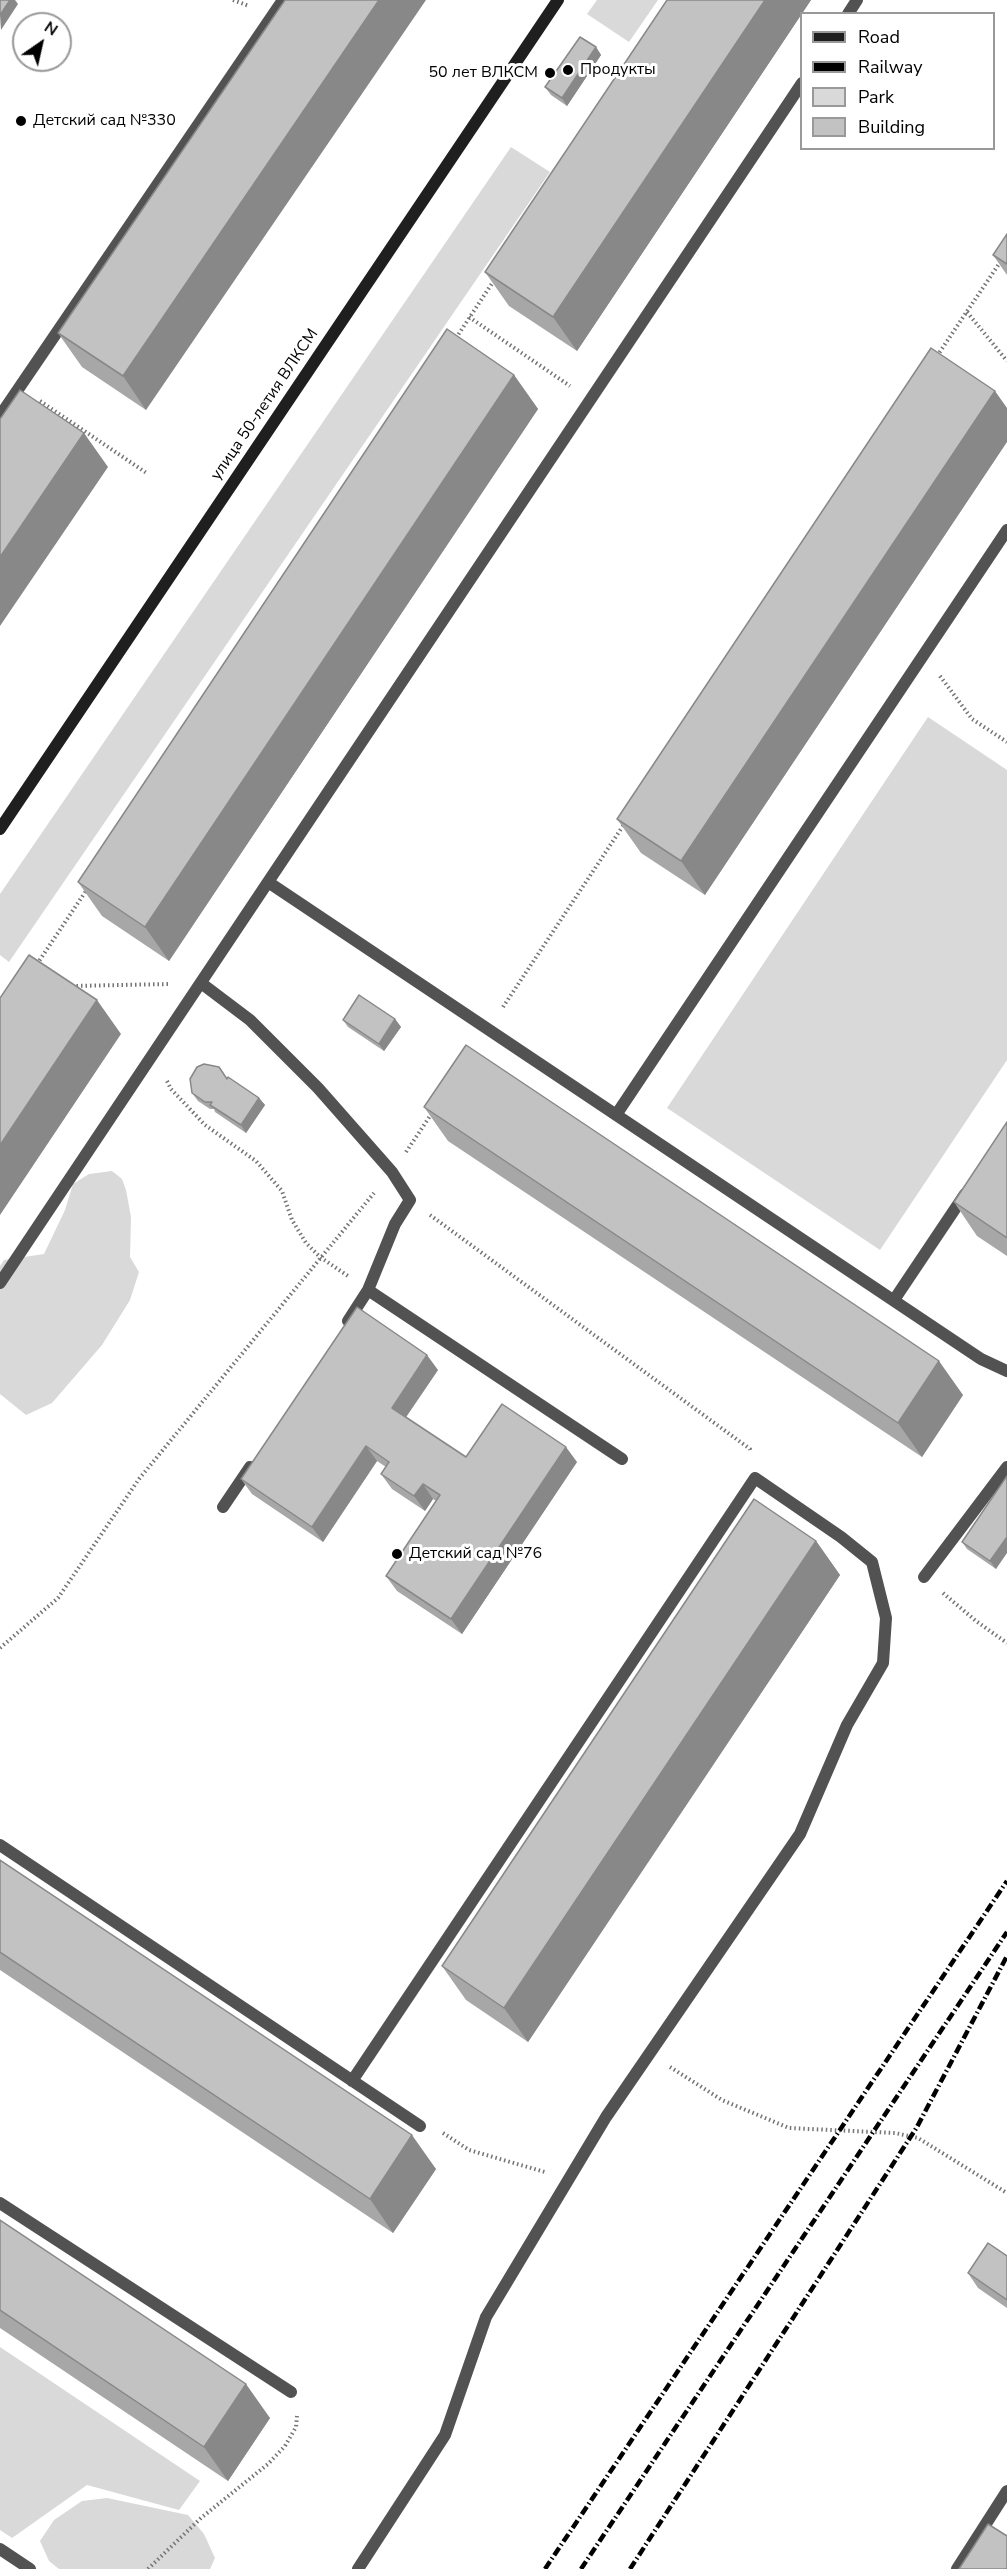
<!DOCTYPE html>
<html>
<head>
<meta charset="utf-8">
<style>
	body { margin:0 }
	#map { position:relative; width:1007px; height:2569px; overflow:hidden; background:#fff; font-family:"Nunito Sans",sans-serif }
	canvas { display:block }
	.legend { position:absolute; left:800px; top:12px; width:195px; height:138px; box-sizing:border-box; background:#fff; border:2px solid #999; margin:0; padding:8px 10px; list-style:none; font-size:18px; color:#000 }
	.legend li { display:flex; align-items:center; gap:12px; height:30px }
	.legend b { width:30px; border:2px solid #999 }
	.north { position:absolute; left:12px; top:12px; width:60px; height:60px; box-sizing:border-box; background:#fff; border:2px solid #999; border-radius:50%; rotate:34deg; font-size:16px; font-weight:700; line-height:24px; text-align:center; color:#000 }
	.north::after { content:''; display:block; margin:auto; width:21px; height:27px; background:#000; clip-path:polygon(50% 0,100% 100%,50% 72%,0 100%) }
</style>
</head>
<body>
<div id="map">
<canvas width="1007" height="2569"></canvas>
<ul class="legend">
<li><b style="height:8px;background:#1f1f1f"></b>Road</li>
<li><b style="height:8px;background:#000"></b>Railway</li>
<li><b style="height:16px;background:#d9d9d9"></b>Park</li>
<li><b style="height:16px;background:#c2c2c2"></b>Building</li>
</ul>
<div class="north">N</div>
</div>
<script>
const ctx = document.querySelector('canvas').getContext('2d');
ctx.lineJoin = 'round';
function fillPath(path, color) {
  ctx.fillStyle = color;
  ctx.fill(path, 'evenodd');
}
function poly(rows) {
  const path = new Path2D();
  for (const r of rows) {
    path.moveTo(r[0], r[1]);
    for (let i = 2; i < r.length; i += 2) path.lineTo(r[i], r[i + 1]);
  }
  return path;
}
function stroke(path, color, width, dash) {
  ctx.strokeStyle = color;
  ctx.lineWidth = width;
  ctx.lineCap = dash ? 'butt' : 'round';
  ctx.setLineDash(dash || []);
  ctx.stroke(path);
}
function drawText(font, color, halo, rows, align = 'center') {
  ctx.font = font + ' "Nunito Sans",sans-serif';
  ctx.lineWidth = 6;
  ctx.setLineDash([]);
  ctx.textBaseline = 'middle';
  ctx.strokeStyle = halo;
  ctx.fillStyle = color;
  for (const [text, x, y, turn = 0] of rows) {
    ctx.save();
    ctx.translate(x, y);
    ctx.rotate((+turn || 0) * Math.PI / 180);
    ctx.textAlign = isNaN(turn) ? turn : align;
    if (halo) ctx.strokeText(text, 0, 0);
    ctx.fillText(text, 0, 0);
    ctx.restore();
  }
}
fillPath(poly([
	[597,0,658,0,629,42,587,14],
	[511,147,550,172,9,962,0,955,0,894],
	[928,717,1007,770,1007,1060,880,1250,667,1108],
	[112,1171,122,1179,126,1190,131,1217,130,1257,139,1272,130,1300,102,1345,52,1403,26,1415,0,1394,0,1266,4,1260,44,1254,65,1210,73,1184,89,1174],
	[0,2347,200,2481,179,2510,87,2485,12,2538,0,2530],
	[107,2498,188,2515,204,2534,215,2558,210,2569,59,2569,49,2561,40,2541,54,2520,82,2501]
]), '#d9d9d9');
stroke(poly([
	[233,0,249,6],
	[967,312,1007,361],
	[469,317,570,386],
	[456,338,495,279],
	[937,356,1007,252],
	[40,401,148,474],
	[940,676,972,719,1007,742],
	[37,964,88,888],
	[72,986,170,984],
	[503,1007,625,823],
	[167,1081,171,1089,205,1125,256,1161,282,1191,292,1220,306,1243,320,1257,348,1276],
	[406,1152,432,1113],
	[430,1215,750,1449,751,1453],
	[943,1593,976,1621,1007,1643],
	[0,1648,58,1598,139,1479,374,1193],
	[670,2067,722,2100,789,2128,895,2133,918,2138,1007,2193],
	[443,2133,469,2150,545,2172],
	[148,2569,201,2518,268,2464,285,2446,296,2427,297,2416]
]), '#747474', 4, [1.5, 3]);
stroke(poly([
	[848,14,857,0],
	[0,416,283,0],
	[268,882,981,1359,1007,1371],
	[201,983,250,1020,318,1088,392,1172,410,1200,395,1224,368,1290,348,1321],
	[616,1115,1007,530],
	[0,1283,802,83],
	[368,1290,622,1459],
	[894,1300,965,1194],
	[223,1507,250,1467],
	[924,1577,1007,1467],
	[0,1845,420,2126],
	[352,2081,755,1478,841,1537,872,1562,886,1618,883,1663,847,1725,800,1834,606,2117,486,2317,445,2435,358,2569],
	[0,2203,291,2392],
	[0,2549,30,2569],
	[957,2569,1007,2491]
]), '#525252', 12);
stroke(poly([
	[0,829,558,0]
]), '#1f1f1f', 12);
stroke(poly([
	[545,2569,1007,1881],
	[581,2569,1007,1932],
	[630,2569,917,2127,1007,1956]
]), '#000', 4.5, [9, 3, 1.5, 3]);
fillPath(poly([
	[285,0,146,410,82,367,58,333],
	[667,0,811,0,577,351,509,306,485,272],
	[596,47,601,55,567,106,551,95,545,87],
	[1007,234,1007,275,993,255],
	[931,348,705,895,641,853,617,819],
	[514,375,538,409,169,961,102,916,78,882],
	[395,1019,401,1027,384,1051,348,1027,343,1020],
	[227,1079,259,1098,265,1105,246,1133,215,1112,214,1109,210,1109,198,1101,192,1093],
	[424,1107,963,1395,922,1457,448,1141],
	[1007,1122,1007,1256,977,1236,954,1202],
	[438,1370,406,1417,466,1457,577,1462,462,1634,397,1591,386,1576,436,1501,433,1499,425,1511,392,1489,381,1474,386,1467,377,1461,323,1542,252,1494,241,1479],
	[1007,1476,996,1569,967,1549,962,1542],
	[816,1541,840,1575,528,2042,466,2000,442,1966],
	[0,1860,436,2169,393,2233,0,1970],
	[0,2220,270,2418,228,2481,0,2328],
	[1007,2256,1007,2308,978,2288,968,2273]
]), '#a7a7a7');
fillPath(poly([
	[10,0,15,0,18,4,1,30,0,15],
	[379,0,426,0,146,410,123,376],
	[765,0,811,0,577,351,553,317],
	[596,47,601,55,567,106,562,98],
	[514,375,538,409,169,961,145,927],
	[995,391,1007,408,1007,442,705,895,681,861],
	[84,433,108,467,0,626,0,557],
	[97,1000,121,1034,0,1215,0,1145],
	[395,1019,401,1027,384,1051,379,1044],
	[259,1098,265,1105,246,1133,241,1125],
	[427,1355,438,1370,402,1423,392,1408],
	[939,1361,963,1395,922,1457,898,1423],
	[366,1446,377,1461,323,1542,312,1527],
	[566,1447,577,1462,462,1634,451,1619],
	[423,1484,433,1499,425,1511,414,1496],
	[1007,1537,1007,1553,996,1569,990,1561],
	[816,1541,840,1575,528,2042,504,2008],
	[412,2135,436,2169,393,2233,370,2199],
	[246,2384,270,2418,228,2481,204,2447]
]), '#888');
const building = poly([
	[0,0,10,0,0,15,0,0],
	[285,0,379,0,123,376,58,333,285,0],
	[667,0,765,0,553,317,485,272,667,0],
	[580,37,596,47,562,98,545,87,580,37],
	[1007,234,1007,264,993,255,1007,234],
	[447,329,514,375,145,927,78,882,447,329],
	[931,348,995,391,681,861,617,819,931,348],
	[20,390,84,433,0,557,0,419,20,390],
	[29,955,97,1000,0,1145,0,998,29,955],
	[359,995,395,1019,379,1044,343,1020,359,995],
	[466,1045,939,1361,898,1423,424,1107,466,1045],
	[204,1064,219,1067,227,1079,228,1077,259,1098,241,1125,210,1105,212,1102,205,1102,192,1093,190,1079,197,1067,204,1064],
	[1007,1122,1007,1238,954,1202,1007,1122],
	[357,1307,427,1355,392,1408,466,1457,502,1404,566,1447,451,1619,386,1576,440,1495,423,1484,414,1496,381,1474,389,1462,366,1446,312,1527,241,1479,357,1307],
	[1007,1476,1007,1537,990,1561,962,1542,1007,1476],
	[754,1499,816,1541,504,2008,442,1966,754,1499],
	[0,1860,412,2135,370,2199,0,1952,0,1860],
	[0,2220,246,2384,204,2447,0,2310,0,2220],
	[988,2243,1007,2256,1007,2300,968,2273,988,2243],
	[988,2524,1007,2536,1007,2569,959,2569,988,2524]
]);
fillPath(building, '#c2c2c2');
stroke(building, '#888', 1.5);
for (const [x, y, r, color] of [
	[568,70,6,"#000"],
	[550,73,6,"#000"],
	[21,121,6,"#000"],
	[397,1554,6,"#000"]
]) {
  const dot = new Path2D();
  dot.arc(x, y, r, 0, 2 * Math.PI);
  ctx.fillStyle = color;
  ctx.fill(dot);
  stroke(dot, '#fff', 2);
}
drawText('16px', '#000', '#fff', [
	["Продукты",580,70],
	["50 лет ВЛКСМ",538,73,"right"],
	["Детский сад №330",33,121],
	["Детский сад №76",409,1554]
], 'left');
drawText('16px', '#000', '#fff', [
	["улица 50-летия ВЛКСМ",265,405,-56]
]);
</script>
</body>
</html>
